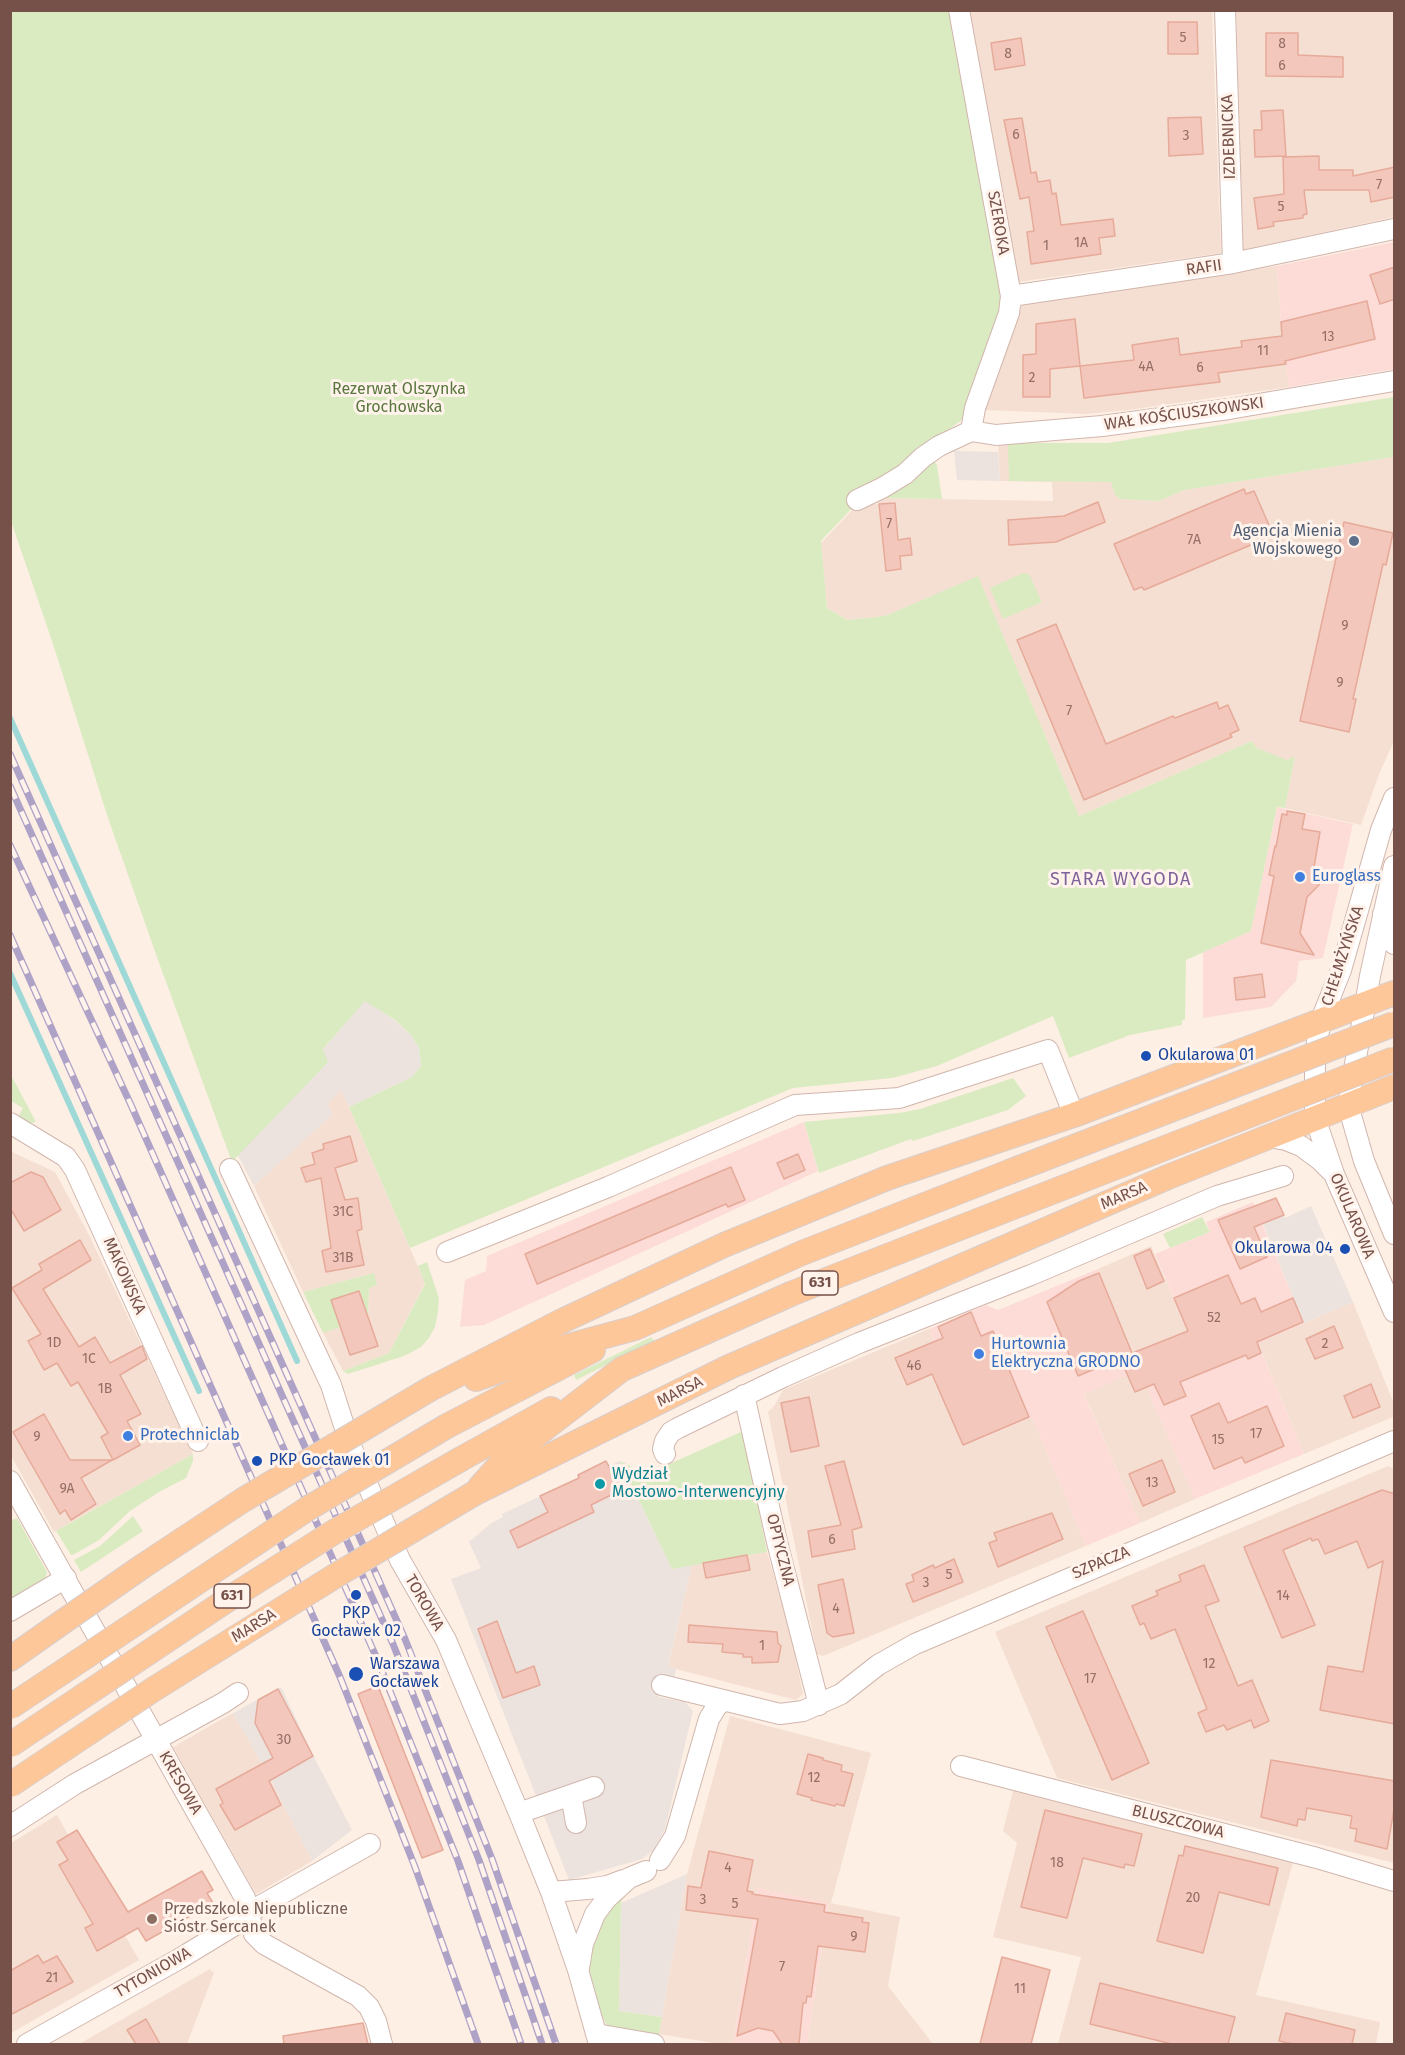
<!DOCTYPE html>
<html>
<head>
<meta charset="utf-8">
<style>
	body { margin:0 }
	#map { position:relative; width:1405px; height:2055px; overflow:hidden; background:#fdefe4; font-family:"Fira Sans",sans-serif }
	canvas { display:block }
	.frame { position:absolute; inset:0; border:12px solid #765149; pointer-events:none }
</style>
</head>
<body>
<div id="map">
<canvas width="1405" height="2055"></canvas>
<div class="frame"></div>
</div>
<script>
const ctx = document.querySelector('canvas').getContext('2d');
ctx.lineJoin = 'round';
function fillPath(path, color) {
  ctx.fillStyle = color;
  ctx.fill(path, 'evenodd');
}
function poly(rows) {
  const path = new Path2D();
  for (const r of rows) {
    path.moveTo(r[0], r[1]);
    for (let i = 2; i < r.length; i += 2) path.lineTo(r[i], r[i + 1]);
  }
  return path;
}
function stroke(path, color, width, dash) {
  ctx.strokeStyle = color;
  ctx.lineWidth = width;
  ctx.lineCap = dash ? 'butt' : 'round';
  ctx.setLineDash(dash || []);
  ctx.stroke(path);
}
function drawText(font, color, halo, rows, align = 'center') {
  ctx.font = font + ' "Fira Sans",sans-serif';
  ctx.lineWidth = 6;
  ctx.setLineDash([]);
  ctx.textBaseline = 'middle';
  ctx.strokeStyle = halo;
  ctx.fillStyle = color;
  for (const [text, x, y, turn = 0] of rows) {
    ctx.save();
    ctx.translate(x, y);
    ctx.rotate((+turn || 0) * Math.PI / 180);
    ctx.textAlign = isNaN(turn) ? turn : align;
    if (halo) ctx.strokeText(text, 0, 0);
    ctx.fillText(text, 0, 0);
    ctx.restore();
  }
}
fillPath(poly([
	[970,11,1212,11,1221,253,1018,282],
	[1236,11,1394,11,1394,217,1243,250],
	[1277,266,1282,336,1289,387,1128,410,1086,414,984,410,1022,305],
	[998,443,1108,443,1120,499,1159,501,1184,490,1394,457,1394,741,1380,772,1361,825,1285,808,1295,757,1287,761,1257,748,1252,741,1079,816,978,577,885,616,847,620,827,608,821,543,857,505,878,504,878,498,1053,501,1052,482,1000,481],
	[341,1089,425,1283,389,1353,343,1371,323,1333,368,1318,369,1288,374,1273,303,1292,254,1186,331,1115,328,1103],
	[10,1151,55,1172,89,1235,193,1454,54,1532,11,1456],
	[1151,1246,1199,1357,1144,1382,1195,1499,1140,1523,1084,1393,1139,1370,1098,1269],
	[1353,1302,1394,1404,1394,1414,1393,1417,1304,1454,1258,1343],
	[929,1329,977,1441,1032,1417,1086,1546,823,1656,817,1654,768,1412,774,1406,783,1390],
	[1388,1466,1394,1469,1394,1863,1057,1778,995,1632],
	[767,1552,790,1632,803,1694,796,1700,668,1667,692,1565],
	[233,1713,270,1778,312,1861,256,1894,173,1747],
	[730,1716,871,1753,831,1903,900,1917,888,1986,933,2044,807,2044,829,1904,758,1888,733,2044,719,2044,659,2034,687,1874],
	[1014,1787,1294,1859,1256,1995,1380,2022,1376,2044,1058,2044,1081,1957,993,1937,1017,1843,1003,1831],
	[57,1815,139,1960,11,2033,11,1843],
	[210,1969,214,1973,187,2044,79,2044]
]), '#f5dfd2');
fillPath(poly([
	[1394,242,1394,369,1289,387,1282,336,1277,266],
	[1277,807,1353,824,1323,958,1299,961,1296,981,1271,1007,1203,1018,1203,952,1251,931],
	[804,1122,818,1171,484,1325,460,1327,465,1280,486,1271,487,1256],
	[1253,1202,1304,1323,1258,1344,1304,1454,1195,1499,1144,1382,1199,1357,1155,1254,1210,1232,1206,1222],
	[1098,1269,1139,1370,1084,1394,1140,1523,1086,1546,1032,1417,977,1441,929,1329,986,1305,998,1310],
	[758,1888,829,1903,807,2044,733,2044]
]), '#fddcd7');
fillPath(poly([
	[954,451,998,452,1000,481,957,480],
	[365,1000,394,1020,411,1035,419,1048,421,1066,412,1077,349,1107,341,1090,328,1103,332,1115,254,1186,236,1152],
	[1276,1198,1285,1218,1311,1206,1353,1302,1304,1323,1256,1207],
	[607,1461,609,1466,620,1461,672,1569,692,1565,668,1666,676,1669,673,1684,663,1681,659,1697,685,1702,693,1711,665,1829,654,1850,642,1859,569,1880,451,1579,481,1568,469,1542,490,1524,503,1517,502,1514,579,1478,578,1475],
	[281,1687,315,1759,352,1830,312,1861,270,1778,233,1713],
	[687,1874,662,2017,619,2011,621,1903]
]), '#ece3de');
fillPath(poly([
	[10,11,952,11,1005,306,963,419,872,487,821,541,827,608,847,620,885,616,978,576,1079,816,1252,741,1257,748,1287,760,1295,756,1285,808,1277,807,1251,931,1186,960,1185,1019,1182,1021,1182,1025,1130,1035,1069,1058,1053,1016,937,1066,892,1078,793,1088,410,1248,349,1107,412,1077,421,1066,419,1048,411,1035,395,1020,365,1001,323,1049,328,1062,232,1162,158,960,108,818,53,644,11,521],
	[1394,397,1394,457,1184,490,1159,501,1120,499,1115,495,1111,482,1009,481,1008,443,1108,443],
	[932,458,937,465,942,499,878,498],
	[1023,573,1029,574,1042,602,1003,619,990,588],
	[10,1073,36,1122,30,1123,18,1117,23,1108,11,1101],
	[1013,1078,1026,1096,1008,1110,913,1141,911,1139,819,1173,804,1122,899,1113,920,1109],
	[1202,1217,1210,1232,1170,1248,1163,1234],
	[427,1262,439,1298,438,1312,435,1327,429,1338,421,1347,404,1356,348,1374,343,1371,389,1353,425,1284,418,1266],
	[374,1273,377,1285,369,1288,368,1318,323,1333,303,1292],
	[651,1337,654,1341,576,1380,574,1375],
	[743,1431,767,1552,672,1569,620,1461,647,1474],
	[193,1454,193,1461,186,1478,159,1492,130,1511,99,1540,73,1555,71,1555,56,1531],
	[133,1516,143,1531,81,1572,74,1560,100,1546],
	[17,1518,47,1572,45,1580,10,1606,10,1521],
	[625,1893,621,1903,619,2011,662,2017,659,2034,650,2039,612,2029,606,2024,597,2006,587,1964,605,1910]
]), '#daebc2');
stroke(poly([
	[10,718,297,1361],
	[10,973,199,1391]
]), '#9ed9d8', 6);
const building = poly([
	[1168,22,1197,22,1198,54,1168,54,1168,22],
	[1266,33,1298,33,1298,55,1343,57,1343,77,1266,76,1266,33],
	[1021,38,1025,65,995,70,991,43,1021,38],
	[1283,110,1286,156,1255,157,1254,130,1262,130,1261,111,1283,110],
	[1201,117,1203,154,1169,156,1168,118,1201,117],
	[1022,118,1031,173,1036,172,1038,182,1050,180,1052,194,1056,193,1061,225,1113,219,1115,236,1099,238,1101,254,1031,264,1027,232,1034,231,1029,197,1020,199,1004,120,1022,118],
	[1319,156,1319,170,1353,170,1353,176,1395,167,1395,197,1371,202,1369,190,1304,190,1307,214,1303,215,1303,218,1273,222,1274,226,1258,229,1254,198,1284,194,1283,157,1319,156],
	[1395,267,1395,299,1380,304,1370,275,1395,267],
	[1367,301,1375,339,1285,361,1286,364,1218,373,1220,382,1084,398,1080,366,1134,360,1132,345,1178,338,1180,355,1242,347,1241,341,1282,336,1281,322,1367,301],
	[1075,319,1080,366,1050,369,1050,397,1023,397,1023,355,1036,354,1036,324,1075,319],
	[1244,489,1246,494,1254,491,1272,532,1264,535,1265,539,1144,590,1142,587,1134,590,1114,544,1244,489],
	[1098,502,1105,522,1056,542,1009,545,1008,520,1064,516,1098,502],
	[895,503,898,540,910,538,912,555,900,556,901,569,886,571,879,504,895,503],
	[1344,522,1393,533,1386,565,1383,564,1353,699,1356,699,1349,732,1300,721,1344,522],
	[1056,624,1106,744,1173,716,1175,718,1217,702,1219,709,1228,705,1239,730,1230,734,1232,737,1084,800,1017,640,1056,624],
	[1287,811,1305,814,1302,829,1320,832,1314,867,1318,868,1316,877,1321,877,1319,885,1307,897,1300,933,1314,955,1261,943,1274,876,1269,875,1275,846,1276,847,1282,814,1287,815,1287,811],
	[1262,974,1265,997,1236,1000,1234,978,1262,974],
	[350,1136,357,1161,335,1168,345,1200,358,1198,362,1229,357,1231,364,1265,326,1272,322,1251,331,1248,321,1178,306,1182,301,1168,315,1164,312,1153,324,1149,323,1144,350,1136],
	[798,1154,805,1170,784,1179,777,1163,798,1154],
	[731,1167,745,1200,728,1207,726,1204,537,1284,525,1254,731,1167],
	[31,1172,43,1177,61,1210,24,1231,10,1208,10,1183,31,1172],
	[1276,1198,1284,1215,1254,1227,1267,1257,1240,1269,1218,1220,1276,1198],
	[80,1240,91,1260,43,1289,79,1347,95,1337,110,1363,142,1346,147,1359,120,1375,141,1414,127,1421,140,1445,113,1460,101,1437,108,1433,78,1382,71,1386,57,1363,44,1370,28,1341,41,1334,12,1288,42,1270,39,1264,80,1240],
	[1150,1249,1164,1281,1147,1289,1134,1256,1150,1249],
	[1099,1273,1132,1353,1078,1376,1047,1302,1079,1281,1099,1273],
	[1228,1275,1241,1304,1255,1298,1261,1312,1293,1298,1303,1322,1257,1342,1261,1353,1248,1359,1246,1355,1180,1382,1186,1396,1164,1405,1154,1384,1135,1392,1120,1358,1188,1331,1174,1298,1228,1275],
	[359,1291,378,1346,350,1355,331,1300,359,1291],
	[971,1312,981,1336,993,1331,1029,1417,963,1445,932,1374,907,1385,895,1358,943,1338,938,1327,971,1312],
	[1334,1326,1343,1348,1315,1359,1306,1339,1334,1326],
	[1371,1384,1380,1407,1353,1418,1344,1396,1371,1384],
	[809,1397,819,1446,791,1452,781,1403,809,1397],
	[1219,1403,1228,1423,1267,1406,1284,1446,1245,1463,1242,1457,1214,1469,1191,1416,1219,1403],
	[44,1414,70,1460,112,1460,81,1478,96,1504,71,1520,65,1510,60,1514,13,1432,44,1414],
	[1162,1460,1175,1492,1143,1506,1129,1474,1162,1460],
	[606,1461,621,1490,591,1505,594,1512,518,1548,510,1531,548,1512,540,1496,579,1478,578,1475,606,1461],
	[844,1461,862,1527,852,1530,855,1549,812,1557,808,1531,841,1525,825,1466,844,1461],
	[1382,1490,1395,1494,1395,1724,1320,1710,1328,1666,1363,1672,1383,1561,1368,1568,1357,1541,1325,1554,1318,1539,1312,1541,1311,1538,1283,1550,1315,1625,1282,1638,1244,1547,1382,1490],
	[1052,1513,1063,1539,998,1567,989,1543,997,1540,994,1533,1052,1513],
	[747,1555,750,1570,706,1578,703,1563,747,1555],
	[954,1559,963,1582,913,1602,906,1584,914,1581,912,1575,933,1565,935,1568,954,1559],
	[1204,1565,1219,1601,1205,1606,1216,1633,1238,1686,1252,1680,1269,1721,1254,1728,1251,1720,1227,1730,1224,1725,1206,1732,1198,1713,1207,1709,1175,1629,1151,1639,1144,1623,1140,1625,1132,1606,1158,1595,1156,1591,1181,1581,1179,1575,1204,1565],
	[843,1579,854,1633,833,1637,827,1633,818,1585,843,1579],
	[1083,1611,1149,1763,1112,1780,1046,1627,1083,1611],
	[497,1621,516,1673,534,1666,540,1685,503,1698,478,1629,497,1621],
	[689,1625,777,1632,778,1643,781,1646,778,1662,752,1663,752,1657,743,1657,743,1654,722,1652,723,1644,688,1642,689,1625],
	[378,1686,443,1850,422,1858,358,1694,378,1686],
	[278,1689,313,1756,269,1781,281,1805,235,1830,220,1805,223,1803,216,1789,273,1758,255,1723,258,1700,278,1689],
	[808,1754,823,1758,823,1760,842,1765,841,1771,853,1774,844,1806,836,1804,835,1806,811,1800,812,1798,797,1794,808,1754],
	[1271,1760,1395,1781,1395,1804,1387,1849,1355,1841,1357,1829,1350,1828,1352,1816,1307,1808,1305,1820,1298,1819,1297,1826,1261,1817,1271,1760],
	[1045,1810,1142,1834,1134,1866,1125,1864,1124,1868,1083,1858,1067,1918,1021,1907,1045,1810],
	[77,1830,128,1912,202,1871,213,1890,207,1893,213,1903,146,1941,138,1928,97,1951,85,1928,93,1924,59,1865,68,1860,57,1842,77,1830],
	[1185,1846,1278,1868,1269,1905,1219,1892,1203,1953,1157,1941,1179,1855,1183,1856,1185,1846],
	[709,1851,753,1860,747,1891,753,1892,752,1894,825,1905,824,1912,863,1918,862,1922,869,1923,865,1952,818,1946,811,1997,807,1996,806,2003,803,2003,799,2044,782,2044,773,2031,758,2028,737,2036,758,1919,686,1910,688,1886,701,1888,709,1851],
	[38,1955,43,1963,57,1956,73,1982,10,2015,10,1971,38,1955],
	[1002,1957,1050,1970,1031,2044,980,2044,1002,1957],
	[1100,1983,1235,2017,1228,2044,1172,2044,1090,2024,1100,1983],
	[1286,2013,1355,2030,1352,2044,1293,2044,1279,2041,1286,2013],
	[146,2019,160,2044,136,2044,127,2030,146,2019],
	[363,2023,368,2044,284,2044,283,2036,363,2023]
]);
fillPath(building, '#f3c7bb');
stroke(building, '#e6aa9a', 1.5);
const minor = poly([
	[959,10,1011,296,1009,313,975,408,971,431],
	[1225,10,1233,263],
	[1011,296,1233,263,1394,229],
	[971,431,996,435,1102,426,1229,409,1394,381],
	[857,500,882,488,905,474,923,457,939,446,971,431],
	[1394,798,1381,830,1341,970,1321,1020,1315,1053,1315,1118,1334,1174,1394,1312],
	[1394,866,1370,976,1348,1105,1364,1161,1394,1234],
	[1383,914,1394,944],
	[10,1123,66,1157,75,1170,198,1441],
	[1268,1137,1286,1140,1301,1146,1320,1160,1332,1172],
	[230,1169,331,1385,350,1444,400,1560,446,1640,519,1813,551,1892,578,1970,599,2044],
	[447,1252,608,1187,795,1105,899,1098,1048,1050,1074,1115],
	[744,1395,777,1542,819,1705],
	[665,1454,663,1449,665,1441,671,1432,678,1428,783,1377,859,1343,1031,1275,1217,1196,1283,1176],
	[10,1481,245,1898,254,1934,264,1944,358,1996,369,2007,376,2021,382,2044],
	[10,1611,66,1578],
	[662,1685,780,1714,803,1711,841,1694,878,1665,915,1644,1394,1441],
	[961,1766,1317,1858,1394,1881],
	[571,1795,576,1823],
	[519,1813,594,1787],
	[10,1826,75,1784,223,1703,238,1693],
	[660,1860,675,1836,709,1719,717,1706,723,1701],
	[551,1892,588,1889,607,1886,623,1880],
	[579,1968,583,1944,595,1914,607,1898,629,1878,646,1871],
	[596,2034,654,2044],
	[27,2044,179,1959,235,1925,258,1907,370,1844]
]);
const major = poly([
	[476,1379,561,1348,635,1328,802,1253,1009,1172],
	[430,1389,562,1321,724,1245,887,1178,1074,1115,1394,993],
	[447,1426,593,1350],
	[461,1459,551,1409],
	[480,1487,505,1459,622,1369,793,1293,1021,1204],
	[475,1493,729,1367,1168,1177,1394,1087],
	[10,1659,54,1628]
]);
stroke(minor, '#d1b6ad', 22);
stroke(major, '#d9cecc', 26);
stroke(minor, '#fff', 20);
stroke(major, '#fdc79a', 24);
const rail = poly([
	[10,754,405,1639,492,1859,556,2044],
	[10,786,393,1644,479,1860,542,2044],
	[10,845,131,1105,378,1661,458,1861,521,2044],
	[10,935,340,1677,415,1867,478,2044]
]);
stroke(rail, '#afa2c7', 7);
stroke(rail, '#fff3eb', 4.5, [14]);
const majorBridge = poly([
	[1009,1172,1394,1024],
	[1021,1204,1394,1059],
	[54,1628,143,1566,243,1500,430,1389],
	[10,1707,307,1509,447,1426],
	[10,1745,227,1600,334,1532,461,1459],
	[10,1785,154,1689,335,1576,475,1493]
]);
stroke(majorBridge, '#d9cecc', 26, []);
stroke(majorBridge, '#fdc79a', 24);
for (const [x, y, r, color] of [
	[1354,541,6,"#5c6f8a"],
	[1300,877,6,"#3f7fe0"],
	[1146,1056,6,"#1a4fb4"],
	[1345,1249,6,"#1a4fb4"],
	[979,1354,6,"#3f7fe0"],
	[128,1436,6,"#3f7fe0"],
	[257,1461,6,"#1a4fb4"],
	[600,1484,6,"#0f9aa8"],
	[356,1595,6,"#1a4fb4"],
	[356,1674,8,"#1a4fb4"],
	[152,1919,6,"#8d6e63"]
]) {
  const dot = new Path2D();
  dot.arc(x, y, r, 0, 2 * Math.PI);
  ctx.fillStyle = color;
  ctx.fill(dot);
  stroke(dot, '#fff3eb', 2);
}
drawText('14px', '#956e66', null, [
	["5",1183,38],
	["8",1282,44],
	["8",1008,54],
	["6",1282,66],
	["6",1016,135],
	["3",1186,136],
	["7",1379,185],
	["5",1281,207],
	["1A",1081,243],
	["1",1046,246],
	["13",1328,337],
	["11",1263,351],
	["4A",1146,367],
	["6",1200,368],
	["2",1032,378],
	["7",889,524],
	["7A",1194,540],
	["9",1345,626],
	["9",1340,683],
	["7",1069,711],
	["31C",343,1212],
	["31B",343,1258],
	["52",1214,1318],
	["1D",54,1343],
	["2",1325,1344],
	["1C",89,1359],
	["46",914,1366],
	["1B",105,1389],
	["17",1256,1434],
	["9",37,1437],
	["15",1218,1440],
	["13",1152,1483],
	["9A",67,1489],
	["6",832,1540],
	["5",949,1575],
	["3",926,1583],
	["14",1283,1596],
	["4",836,1609],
	["1",762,1646],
	["12",1209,1664],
	["17",1090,1679],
	["30",284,1740],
	["12",814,1778],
	["18",1057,1863],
	["4",728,1868],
	["20",1193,1898],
	["3",703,1900],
	["5",735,1904],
	["9",854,1937],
	["7",782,1967],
	["21",52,1978],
	["11",1020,1989]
]);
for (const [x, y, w] of [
	[820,1283,36],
	[232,1596,36]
]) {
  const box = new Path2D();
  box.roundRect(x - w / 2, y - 12, w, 24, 4.5);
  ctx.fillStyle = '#fff3eb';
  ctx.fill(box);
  stroke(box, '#765149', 1.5);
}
drawText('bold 15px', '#765149', null, [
	["631",820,1283],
	["631",232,1596]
]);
drawText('16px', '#765149', '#fff3eb', [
	["IZDEBNICKA",1229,137,-92],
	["SZEROKA",998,223,80],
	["RAFII",1204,268,-8],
	["WAŁ KOŚCIUSZKOWSKI",1184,414,-8],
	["CHEŁMŻYŃSKA",1343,956,-72],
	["MARSA",1124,1196,-23],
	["OKULAROWA",1352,1216,67],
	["MAKOWSKA",124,1276,66],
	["MARSA",680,1392,-27],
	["OPTYCZNA",780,1550,76],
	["SZPACZA",1101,1563,-23],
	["TOROWA",424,1603,60],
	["MARSA",254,1626,-32],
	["KRESOWA",180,1783,60],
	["BLUSZCZOWA",1178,1822,14],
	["TYTONIOWA",153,1973,-30]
]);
drawText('16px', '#58763d', '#fff3eb', [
	["Rezerwat Olszynka",399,390],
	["Grochowska",399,408]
]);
drawText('16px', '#4e5e75', '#fff3eb', [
	["Agencja Mienia",1342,532],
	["Wojskowego",1342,550]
], 'right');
drawText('16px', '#366cbe', '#fff3eb', [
	["Euroglass",1312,877],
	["Hurtownia",991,1345],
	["Elektryczna GRODNO",991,1363],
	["Protechniclab",140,1436]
], 'left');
drawText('16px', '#164399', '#fff3eb', [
	["Okularowa 01",1158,1056],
	["Okularowa 04",1333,1249,"right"],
	["PKP Gocławek 01",269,1461],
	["PKP",356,1614,"center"],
	["Gocławek 02",356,1632,"center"],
	["Warszawa",370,1665],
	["Gocławek",370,1683]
], 'left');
drawText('16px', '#0d838f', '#fff3eb', [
	["Wydział",612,1475],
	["Mostowo-Interwencyjny",612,1493]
], 'left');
drawText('16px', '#785e54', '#fff3eb', [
	["Przedszkole Niepubliczne",164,1910],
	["Sióstr Sercanek",164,1928]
], 'left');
ctx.letterSpacing = '1.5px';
drawText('18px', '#7e649a', '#fff3eb', [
	["STARA WYGODA",1121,880]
]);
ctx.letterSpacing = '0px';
</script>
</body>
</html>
